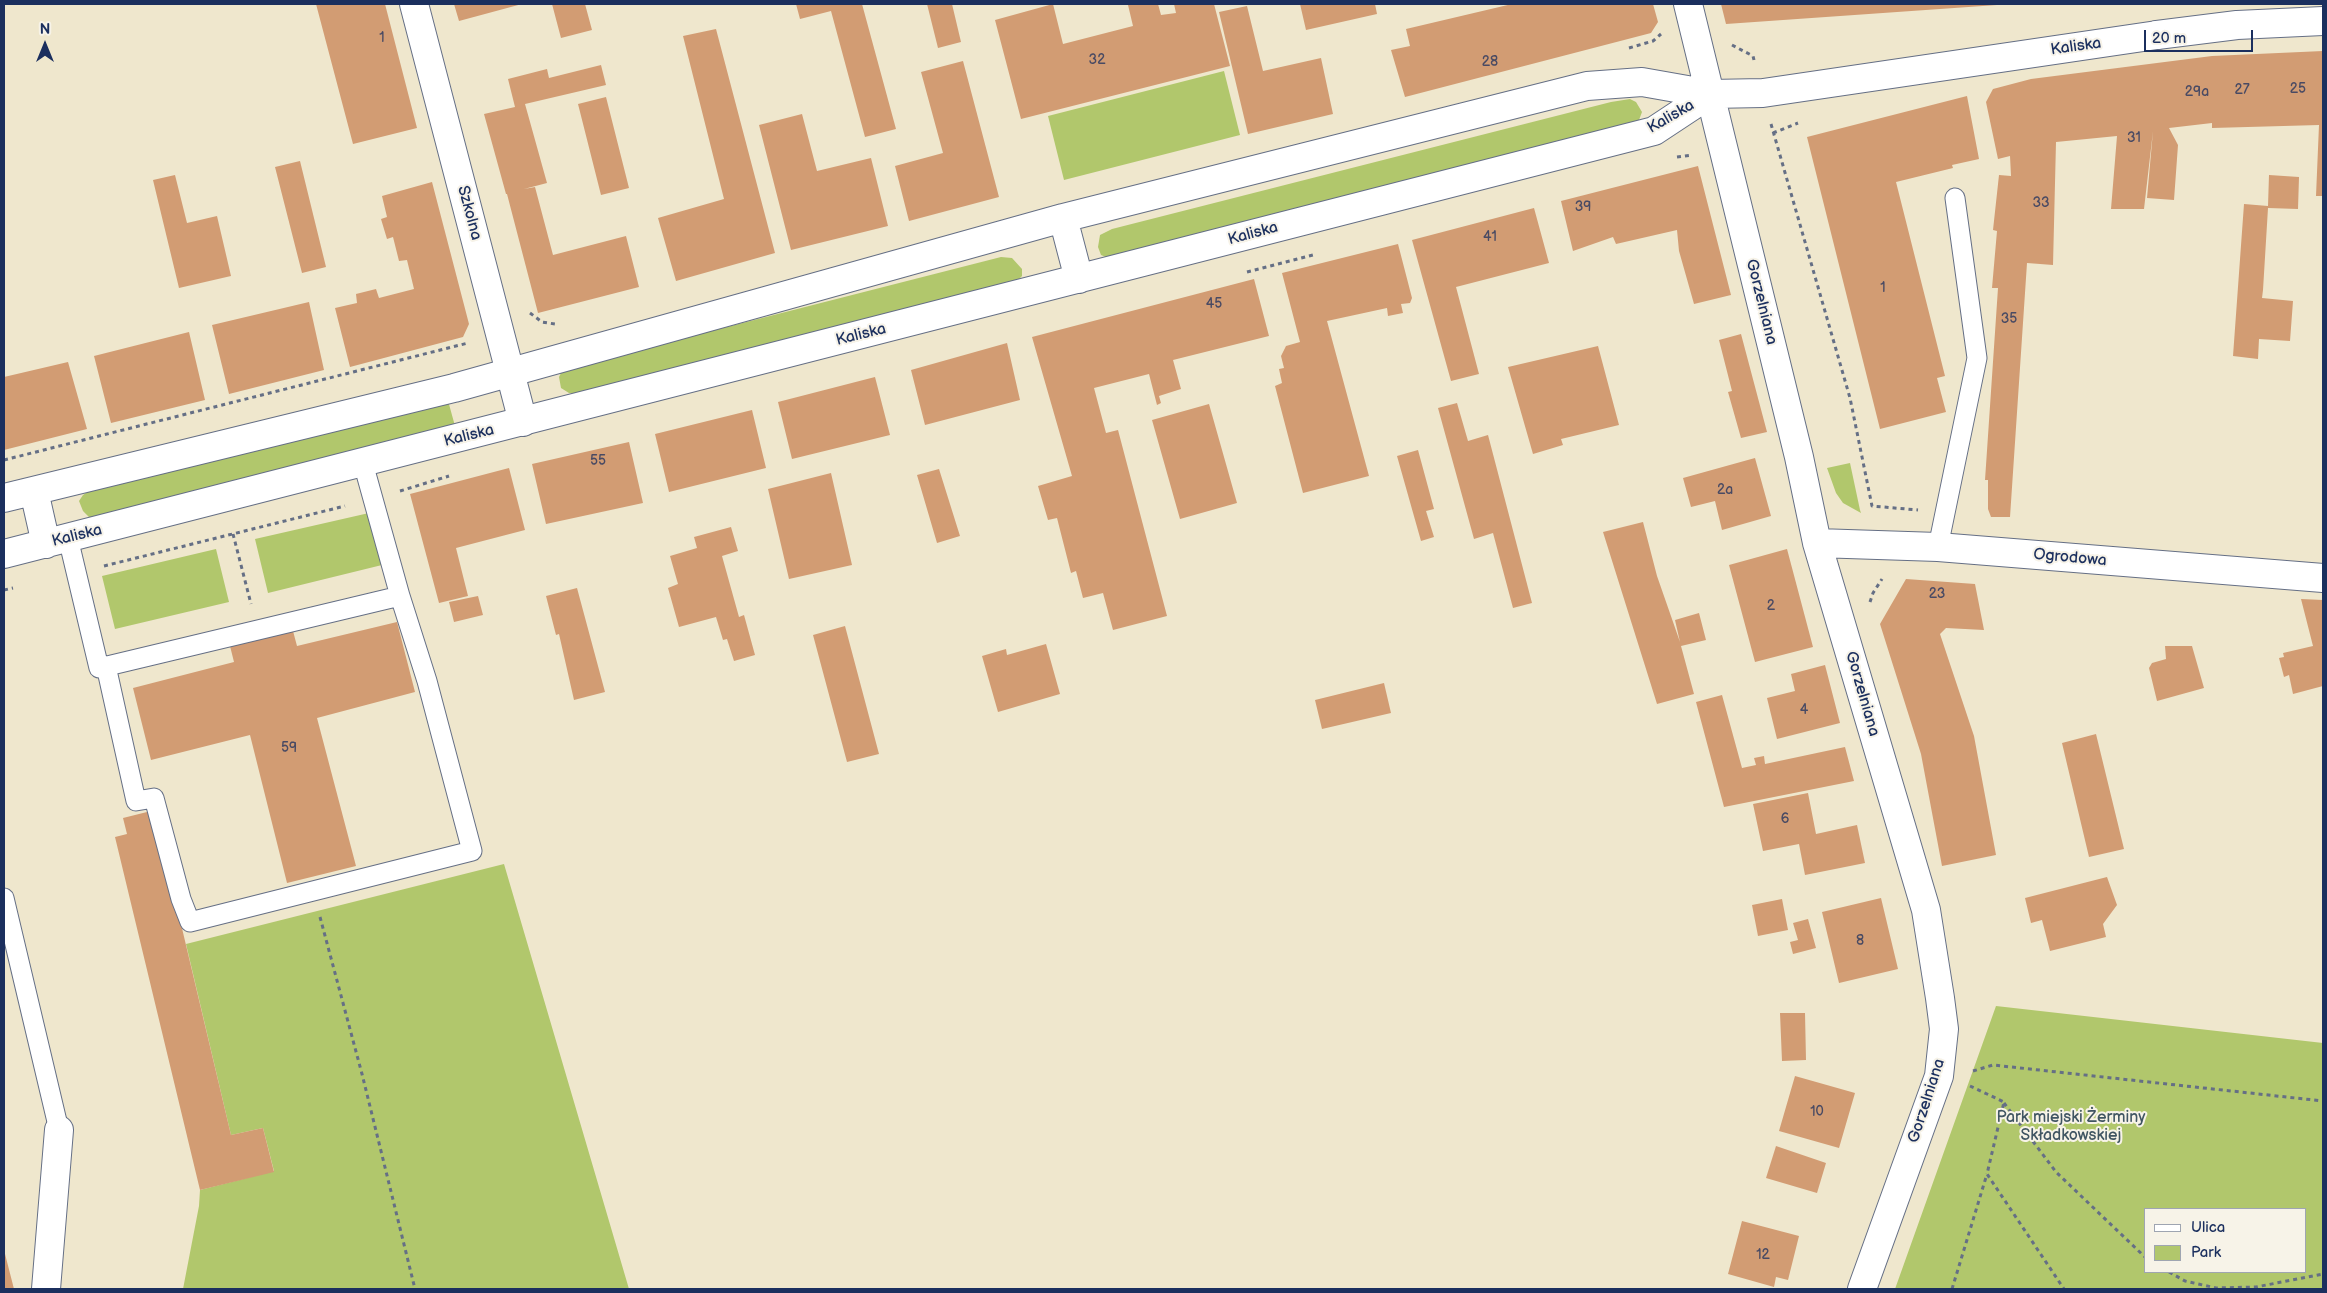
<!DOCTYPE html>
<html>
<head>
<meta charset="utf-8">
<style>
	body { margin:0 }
	#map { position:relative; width:2327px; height:1293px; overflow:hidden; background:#efe7cd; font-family:"Balsamiq Sans",sans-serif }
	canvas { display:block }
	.frame { position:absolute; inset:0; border:5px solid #1b2f5e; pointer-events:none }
	.legend { position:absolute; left:2144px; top:1208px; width:162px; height:65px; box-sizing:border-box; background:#f7f3e8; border:1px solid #9fa5b1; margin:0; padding:6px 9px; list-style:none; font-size:15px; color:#1b2f5e }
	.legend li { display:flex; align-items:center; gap:10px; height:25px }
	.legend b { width:25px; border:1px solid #9fa5b1 }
	.north { position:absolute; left:20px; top:20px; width:50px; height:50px; -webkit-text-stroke:4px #f7f3e8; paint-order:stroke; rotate:0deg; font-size:14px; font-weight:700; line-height:20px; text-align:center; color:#1b2f5e }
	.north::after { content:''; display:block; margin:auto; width:18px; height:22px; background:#1b2f5e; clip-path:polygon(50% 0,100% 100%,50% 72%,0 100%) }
	.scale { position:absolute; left:2144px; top:30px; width:109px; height:22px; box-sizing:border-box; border:2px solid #1b2f5e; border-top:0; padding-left:6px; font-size:15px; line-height:18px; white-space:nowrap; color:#1b2f5e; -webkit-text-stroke:4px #f7f3e8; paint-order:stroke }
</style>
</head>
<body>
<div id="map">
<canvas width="2327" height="1293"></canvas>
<div class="frame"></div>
<ul class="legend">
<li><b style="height:6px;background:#fff"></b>Ulica</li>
<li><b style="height:14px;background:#b1c76c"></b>Park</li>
</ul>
<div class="north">N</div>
<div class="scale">20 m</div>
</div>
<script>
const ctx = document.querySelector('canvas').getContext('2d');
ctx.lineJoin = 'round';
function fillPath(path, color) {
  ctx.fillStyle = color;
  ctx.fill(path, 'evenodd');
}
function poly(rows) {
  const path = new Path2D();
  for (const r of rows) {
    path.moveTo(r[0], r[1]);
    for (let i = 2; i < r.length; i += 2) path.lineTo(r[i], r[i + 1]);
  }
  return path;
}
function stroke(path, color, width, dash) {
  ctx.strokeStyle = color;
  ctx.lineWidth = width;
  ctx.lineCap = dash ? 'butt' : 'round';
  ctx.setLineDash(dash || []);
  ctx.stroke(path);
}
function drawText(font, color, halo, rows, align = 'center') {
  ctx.font = font + ' "Balsamiq Sans",sans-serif';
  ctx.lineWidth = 4;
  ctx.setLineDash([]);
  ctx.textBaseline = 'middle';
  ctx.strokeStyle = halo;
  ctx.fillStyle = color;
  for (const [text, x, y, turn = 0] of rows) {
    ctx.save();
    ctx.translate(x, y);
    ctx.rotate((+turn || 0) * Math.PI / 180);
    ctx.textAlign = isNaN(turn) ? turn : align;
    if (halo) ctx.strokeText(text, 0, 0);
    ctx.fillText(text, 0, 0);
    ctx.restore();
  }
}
fillPath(poly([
	[1224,71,1240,135,1064,180,1048,116],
	[1630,99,1636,102,1642,112,1639,120,1630,128,1113,260,1101,255,1098,247,1100,235,1112,229,1611,102],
	[1001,257,1012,258,1022,269,1022,276,1013,285,583,394,569,393,561,388,559,377,561,373,574,366],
	[447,397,455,426,102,519,90,518,83,511,79,501,83,495,93,488],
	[1850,463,1860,510,1861,513,1843,503,1836,493,1827,468],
	[369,513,382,565,268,593,255,539],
	[216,549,229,602,115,629,102,576],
	[504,864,629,1289,183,1289,199,1206,200,1190,274,1171,263,1128,231,1135,186,944],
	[1996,1006,2323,1043,2323,1289,1895,1289],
	[2146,1209,2306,1209,2306,1272,2146,1272]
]), '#b1c76c');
fillPath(poly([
	[316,4,385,4,417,128,353,144],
	[454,4,522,4,459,21],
	[552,4,585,4,592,30,561,38],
	[796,4,862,4,896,129,865,137,831,11,800,19],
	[927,4,952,4,961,42,938,48],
	[1053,4,1063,44,1133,26,1128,5,1158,4,1161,15,1176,13,1174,4,1214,4,1230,66,1021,119,995,20],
	[1300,4,1375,4,1377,14,1306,30],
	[1512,4,1653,4,1658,22,1651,33,1405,97,1391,50,1410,46,1406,29],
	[1721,4,1997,4,1997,5,1726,24],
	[1247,6,1263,71,1321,58,1333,114,1248,134,1219,12],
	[716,29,775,253,676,281,658,218,724,199,683,36],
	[2323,51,2323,196,2316,196,2319,125,2212,128,2212,123,2169,128,2178,145,2174,200,2147,198,2153,131,2144,209,2111,209,2117,136,2056,142,2053,265,2027,263,2010,517,1991,517,1988,509,1988,480,1985,480,1998,288,1992,288,1997,231,1993,230,1999,175,2011,176,2010,156,1998,159,1986,102,1993,89,2031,79,2212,56],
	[963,61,999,197,909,221,895,166,943,153,921,72],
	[601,65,606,85,525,104,547,183,524,189,535,187,553,255,626,236,639,287,538,313,507,194,506,194,484,114,515,107,508,79,547,69,549,78],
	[1967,96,1979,159,1952,165,1953,168,1896,182,1945,376,1937,378,1946,412,1880,429,1807,137],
	[606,97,629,188,601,195,578,104],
	[802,114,817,171,871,158,888,226,791,250,759,125],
	[300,161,326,267,302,273,275,167],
	[1698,166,1731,295,1694,304,1679,251,1677,230,1616,244,1613,237,1573,251,1561,201],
	[175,175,187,223,217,216,231,276,179,288,153,180],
	[2269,175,2299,177,2298,209,2268,208,2263,290,2262,298,2293,301,2290,341,2259,339,2258,359,2233,356,2244,204,2268,206],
	[432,182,469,324,463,337,350,367,335,308,357,303,356,294,376,289,379,298,414,289,407,260,399,261,393,237,387,239,381,219,387,217,382,196],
	[1534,208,1549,263,1456,287,1479,374,1451,381,1412,240],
	[1398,244,1412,298,1410,303,1401,304,1403,313,1388,316,1387,308,1327,321,1369,476,1303,493,1275,386,1282,383,1279,369,1284,368,1281,356,1286,346,1300,342,1282,273],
	[1254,279,1269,336,1173,360,1181,389,1159,396,1161,403,1157,405,1149,374,1094,388,1106,433,1118,430,1167,616,1113,630,1103,593,1083,598,1076,571,1071,573,1057,518,1048,520,1038,486,1072,476,1032,337],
	[309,302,324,370,229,394,212,325],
	[189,332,205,400,111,423,94,356],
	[1741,334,1767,432,1741,438,1728,392,1732,391,1719,340],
	[1007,343,1020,400,925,425,911,370],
	[1598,346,1619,425,1561,439,1563,445,1533,454,1508,367],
	[68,362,87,429,4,450,4,377],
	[875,377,890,435,792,459,778,402],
	[1457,403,1468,441,1488,435,1532,603,1513,608,1493,533,1474,539,1438,408],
	[1209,404,1237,503,1180,519,1152,420],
	[752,410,766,468,669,492,655,434],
	[629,442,643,503,546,524,532,464],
	[1418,450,1434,509,1426,511,1434,537,1421,541,1397,456],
	[1755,458,1771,516,1722,530,1715,501,1691,507,1683,478],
	[509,468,525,530,456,548,468,596,439,603,410,494],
	[939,469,960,536,937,543,917,475],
	[831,473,852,565,789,579,768,489],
	[1643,522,1657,576,1680,642,1675,620,1699,613,1706,640,1681,646,1694,694,1657,704,1603,532],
	[731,527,738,551,722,556,739,617,744,615,755,655,734,661,727,639,723,640,716,617,679,627,668,588,678,584,670,556,697,548,694,537],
	[1787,549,1813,647,1755,662,1729,565],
	[1906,579,1975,584,1984,630,1946,628,1940,634,1974,736,1996,855,1942,866,1921,754,1880,624],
	[577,588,605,692,574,700,559,634,556,635,546,596],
	[478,596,483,615,454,622,449,602],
	[2301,599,2323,600,2323,686,2293,694,2289,675,2284,677,2279,658,2284,657,2283,653,2313,646],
	[397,622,415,692,317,718,356,866,287,883,250,735,151,760,133,688,234,662,230,646,293,631,297,646],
	[845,626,879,754,847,762,813,635],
	[1046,644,1060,694,998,712,982,656,1006,649,1007,655],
	[2165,646,2192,646,2204,688,2157,701,2149,668,2152,663,2166,659],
	[1825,665,1840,723,1777,739,1767,698,1795,691,1791,674],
	[1384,683,1391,713,1322,729,1315,700],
	[1722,695,1742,768,1756,765,1754,758,1764,756,1765,764,1845,747,1854,781,1724,807,1696,702],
	[2096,734,2124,849,2089,857,2062,743],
	[1808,793,1816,834,1857,825,1865,863,1805,875,1799,844,1763,851,1753,804],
	[151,811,158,827,231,1135,263,1128,274,1172,200,1190,115,837,127,834,123,818],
	[2107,877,2117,905,2103,924,2106,937,2050,951,2042,920,2031,923,2025,898],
	[1881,898,1898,969,1839,983,1822,912],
	[1782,899,1788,930,1758,936,1752,905],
	[1808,919,1816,948,1793,954,1790,942,1798,940,1793,923],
	[1780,1013,1805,1013,1806,1060,1782,1061],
	[1795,1076,1855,1093,1839,1148,1779,1131],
	[1776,1146,1826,1163,1817,1193,1766,1178],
	[1742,1221,1799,1236,1788,1280,1776,1277,1774,1287,1728,1274],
	[4,1250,14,1289,4,1289]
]), '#d29c73');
const service = poly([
	[68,538,99,668,400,596,363,463],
	[1938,547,1977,358,1955,198],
	[106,666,136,801,154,798,181,899,190,922,472,851,427,681,400,596],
	[4,898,59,1130]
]);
const pedestrian = poly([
	[2157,35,2237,25,2323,21]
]);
const minor = poly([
	[414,4,523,422],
	[1817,543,1938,547,2323,578],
	[46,1289,59,1130],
	[1862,1289,1939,1076,1944,1029,1940,998,1926,910,1817,543,1799,457,1710,94,1763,93,2157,35]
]);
const tertiary = poly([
	[1688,4,1710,94],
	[1063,218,1079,279],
	[34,491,46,544],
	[4,498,454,388,1063,218,1587,86,1642,82,1710,94],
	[4,554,1654,131,1710,94]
]);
stroke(service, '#656f85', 21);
stroke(pedestrian, '#656f85', 30);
stroke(minor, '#656f85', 30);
stroke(tertiary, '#656f85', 30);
stroke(poly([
	[1732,45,1753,56,1754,60],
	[1629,48,1653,41,1661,34],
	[1771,124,1850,398,1872,506,1918,510],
	[1773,133,1798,123],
	[1677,157,1692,155],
	[1247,272,1313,255],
	[530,313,542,322,555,324],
	[4,460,468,343],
	[400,491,449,476],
	[233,534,251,604],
	[104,566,345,506],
	[4,590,13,588],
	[1870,602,1873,593,1882,579],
	[320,917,362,1074,415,1289],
	[1973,1071,1993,1065,2323,1101],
	[1970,1086,2004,1102,1987,1174,2064,1289],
	[2004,1103,2056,1172,2146,1258],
	[2169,1272,2185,1281,2216,1288,2256,1287,2323,1274],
	[1952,1289,1987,1174]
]), '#656f85', 3, [4, 4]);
stroke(service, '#fff', 19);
stroke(pedestrian, '#fff', 28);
stroke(minor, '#fff', 28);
stroke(tertiary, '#fff', 28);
drawText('14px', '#494a63', null, [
	["1",382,38],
	["32",1097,60],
	["28",1490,62],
	["25",2298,89],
	["27",2242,90],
	["29a",2197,92],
	["31",2134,138],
	["33",2041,203],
	["39",1583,207],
	["41",1490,237],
	["1",1883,288],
	["45",1214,304],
	["35",2009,319],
	["55",598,461],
	["2a",1725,490],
	["23",1937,594],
	["2",1771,606],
	["4",1804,710],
	["59",289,748],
	["6",1785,819],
	["8",1860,941],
	["10",1817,1112],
	["12",1763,1255]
]);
drawText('16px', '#1b2f5e', '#f7f3e8', [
	["Kaliska",2076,47,-8],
	["Kaliska",1671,117,-30],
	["Szkolna",469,213,75],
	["Kaliska",1253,234,-15],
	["Gorzelniana",1761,302,76],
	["Kaliska",861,335,-14],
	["Kaliska",469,436,-14],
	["Kaliska",77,536,-14],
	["Ogrodowa",2070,558,5],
	["Gorzelniana",1862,694,74],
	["Gorzelniana",1927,1101,-72]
]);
drawText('16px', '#405562', '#f7f3e8', [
	["Park miejski Żerminy",2071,1118],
	["Składkowskiej",2071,1136]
]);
</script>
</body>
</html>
